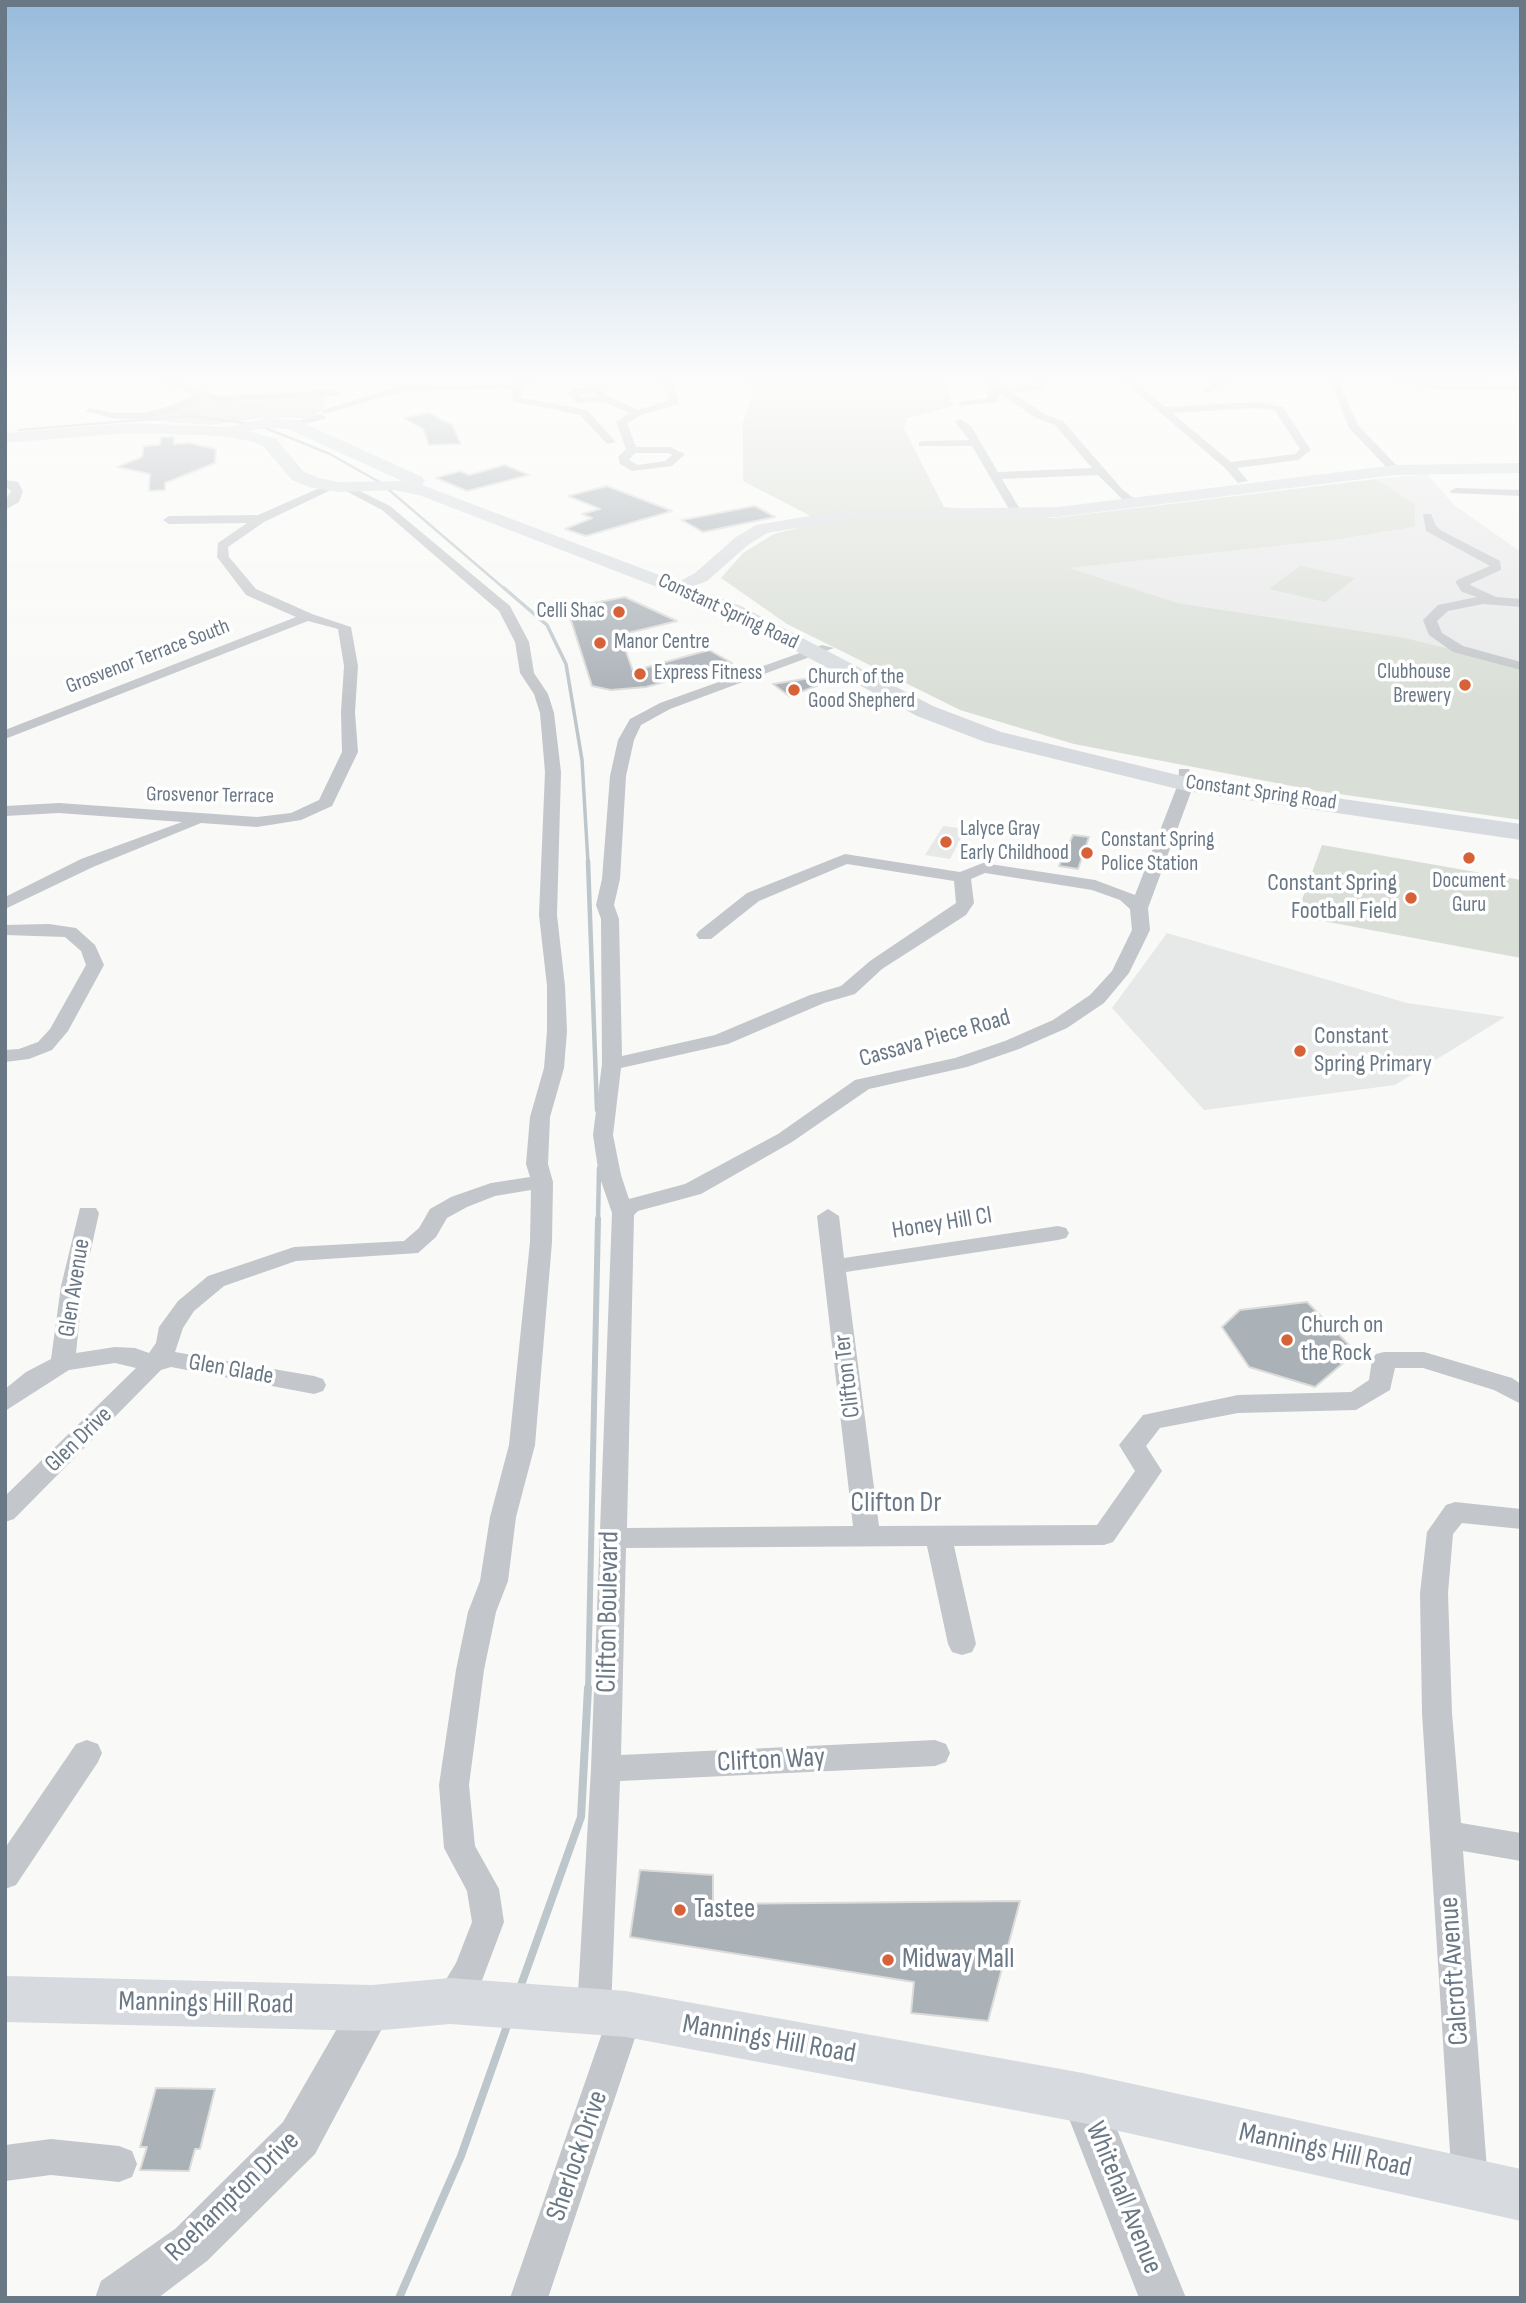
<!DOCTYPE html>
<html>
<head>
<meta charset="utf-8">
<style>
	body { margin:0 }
	#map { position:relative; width:1526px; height:2303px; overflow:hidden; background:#f9f9f7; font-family:"Sofia Sans Condensed",sans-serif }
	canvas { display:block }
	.frame { position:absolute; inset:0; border:7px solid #6a7886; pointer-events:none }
</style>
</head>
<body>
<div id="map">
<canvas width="1526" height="2303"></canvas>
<div class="frame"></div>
</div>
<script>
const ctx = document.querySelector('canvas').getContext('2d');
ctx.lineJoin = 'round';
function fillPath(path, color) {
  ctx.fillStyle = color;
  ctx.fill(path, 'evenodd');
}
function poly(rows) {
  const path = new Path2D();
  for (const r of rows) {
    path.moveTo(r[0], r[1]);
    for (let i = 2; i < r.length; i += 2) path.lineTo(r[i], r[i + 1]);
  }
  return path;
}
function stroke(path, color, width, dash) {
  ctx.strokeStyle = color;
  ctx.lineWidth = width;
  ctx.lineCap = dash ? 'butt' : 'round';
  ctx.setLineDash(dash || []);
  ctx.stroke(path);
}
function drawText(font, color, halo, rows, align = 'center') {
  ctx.font = font + ' "Sofia Sans Condensed",sans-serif';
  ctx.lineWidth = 7;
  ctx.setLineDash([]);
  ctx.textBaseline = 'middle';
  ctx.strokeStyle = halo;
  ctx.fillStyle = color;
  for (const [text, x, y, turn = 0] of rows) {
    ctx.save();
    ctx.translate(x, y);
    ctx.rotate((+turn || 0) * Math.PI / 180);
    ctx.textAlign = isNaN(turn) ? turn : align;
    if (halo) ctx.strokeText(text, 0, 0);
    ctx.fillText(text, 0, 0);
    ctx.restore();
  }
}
fillPath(poly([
	[1427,474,1454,505,1521,552,1521,666,1406,638,1178,603,1067,568,1334,540,1415,527,1415,504,1376,479],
	[943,826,966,829,950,859,925,855],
	[1167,933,1407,1003,1505,1017,1395,1085,1204,1110,1112,1008]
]), '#e7e8e8');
fillPath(poly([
	[746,380,943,380,953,406,907,418,904,429,944,507,1054,518,1376,479,1415,504,1415,527,1334,540,1069,568,1178,603,1406,638,1521,666,1521,820,1318,791,1074,744,960,710,787,624,721,578,743,553,774,534,822,522,743,481,743,422,753,391],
	[327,395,322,409,310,418,261,418,210,425,143,420,209,398,240,402],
	[1300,566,1355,578,1325,602,1269,589],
	[1322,845,1521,880,1521,958,1296,916]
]), '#d9ded6');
stroke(poly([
	[263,427,330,454,381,483,506,590],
	[19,430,190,416,253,424]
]), '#bdc6cb', 2.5);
stroke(poly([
	[504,588,547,625,566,664,582,760,588,863]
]), '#bdc6cb', 3.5);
stroke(poly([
	[588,861,597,1110],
	[598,1221,599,1168]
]), '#bdc6cb', 4.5);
stroke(poly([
	[588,1690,598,1219]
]), '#bdc6cb', 6);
stroke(poly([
	[520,1988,581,1817,588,1688],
	[399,2298,461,2156,508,2023]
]), '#bdc6cb', 8);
const building = poly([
	[429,413,452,425,461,444,429,445,423,429,404,418,429,413],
	[161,437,174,437,174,444,188,443,216,449,215,463,165,483,165,490,149,491,150,474,117,467,142,457,144,446,160,445,161,437],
	[505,465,529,475,467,491,436,478,460,471,469,475,505,465],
	[607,486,672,511,586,536,565,529,592,518,582,514,600,509,568,496,607,486],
	[755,506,775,517,703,532,682,520,755,506],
	[625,597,677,621,620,635,633,671,709,650,732,663,646,687,611,690,592,686,567,608,625,597],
	[823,676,825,683,789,696,773,684,823,676],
	[1073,835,1089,837,1078,869,1059,866,1073,835],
	[1307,1302,1356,1352,1315,1387,1249,1367,1222,1327,1240,1310,1307,1302],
	[640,1870,713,1875,713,1904,1020,1901,988,2021,911,2013,914,1982,630,1937,640,1870],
	[156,2088,215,2089,200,2149,195,2149,189,2171,140,2170,147,2147,140,2147,156,2088]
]);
fillPath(building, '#aab1b7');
stroke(building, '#dbdbd9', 2);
fillPath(poly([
	[156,380,171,380,218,396,336,390,341,393,336,396,217,402,206,398,171,413,142,419,115,419,85,411,90,408,115,413,142,413,164,408,196,395,156,380],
	[522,380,537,380,522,387,522,398,587,410,616,442,607,444,580,415,513,401,512,389,403,391,325,414,320,411,402,385,509,384,522,380],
	[662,380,672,380,679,404,641,415,627,423,636,447,670,447,685,454,672,466,632,471,620,464,618,457,626,449,616,422,629,413,604,402,577,403,568,394,574,388,596,386,612,398,638,410,669,400,662,380],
	[594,392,598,397,583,398,579,394,594,392],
	[635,453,669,453,672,455,665,461,638,465,629,460,635,453],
	[982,380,994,380,1005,388,1035,385,1032,380,1042,380,1044,389,1013,393,1044,414,1063,421,1122,489,1132,497,1146,501,1146,505,1124,501,1098,475,1002,479,1023,514,1013,516,972,446,919,446,919,442,923,441,969,440,955,422,960,419,971,426,998,472,1092,468,1055,425,1036,418,1001,394,997,395,998,402,959,406,959,402,988,398,987,391,994,389,982,380],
	[1122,380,1133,380,1165,407,1256,402,1283,407,1311,450,1298,460,1237,468,1248,481,1238,483,1225,468,1122,380],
	[1256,408,1275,411,1300,449,1295,454,1231,462,1172,413,1256,408],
	[1217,380,1229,380,1211,392,1203,392,1203,388,1217,380],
	[1326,380,1339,382,1358,425,1399,468,1399,472,1391,472,1349,428,1332,385,1326,380],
	[1387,380,1521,384,1521,390,1441,390,1387,380],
	[321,414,326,417,325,419,291,427,286,424,321,414],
	[5,480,18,482,23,491,19,502,5,510,5,501,11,491,5,486,5,480],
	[331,483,337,486,335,488,264,522,228,547,229,557,256,589,312,614,351,627,358,666,355,712,358,752,332,806,301,820,257,827,201,823,93,867,5,909,5,897,81,859,182,822,59,813,5,816,5,806,59,803,257,817,291,813,319,800,342,752,341,712,344,666,338,629,308,621,5,739,5,730,296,617,246,595,217,557,218,543,247,523,169,524,163,520,169,516,258,515,331,483],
	[346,484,390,506,510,606,529,642,534,673,548,694,554,713,561,772,557,915,565,986,567,1031,564,1068,550,1117,548,1164,553,1182,552,1242,535,1445,516,1517,508,1581,496,1612,484,1670,469,1785,475,1846,499,1889,504,1922,481,1983,462,2012,450,2017,438,2012,433,2001,456,1963,472,1922,467,1891,444,1848,439,1785,456,1670,468,1612,480,1581,490,1517,509,1445,530,1242,531,1190,495,1196,467,1207,447,1218,436,1237,418,1253,296,1261,224,1286,194,1311,183,1328,175,1352,314,1376,323,1379,326,1385,323,1391,314,1394,171,1367,161,1370,14,1519,5,1522,5,1496,136,1368,115,1363,69,1370,5,1411,5,1389,26,1372,51,1359,61,1286,80,1208,96,1208,99,1213,83,1286,76,1353,115,1347,135,1348,149,1353,156,1343,159,1327,178,1301,208,1276,294,1247,404,1241,419,1228,430,1209,451,1197,491,1183,530,1177,526,1164,530,1117,544,1068,547,1031,547,986,539,915,545,772,540,713,534,694,520,673,515,642,499,611,382,510,342,489,340,487,346,484],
	[1456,488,1521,490,1521,496,1452,493,1450,491,1456,488],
	[1423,514,1431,514,1436,526,1442,531,1500,561,1501,570,1470,584,1472,586,1496,597,1521,599,1521,607,1483,604,1448,611,1437,621,1442,633,1463,646,1521,662,1521,670,1453,652,1429,635,1423,620,1438,605,1477,597,1462,592,1456,583,1457,580,1490,566,1426,531,1423,514],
	[822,645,834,648,670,709,641,725,634,740,626,776,620,879,614,905,619,919,622,1056,715,1035,810,995,841,986,870,961,956,903,954,881,847,864,759,901,711,939,699,939,696,935,699,931,747,893,845,854,960,872,983,863,1095,880,1135,895,1178,784,1179,769,1189,769,1194,784,1148,908,1150,930,1129,973,1104,1003,1067,1028,1019,1049,967,1067,869,1089,792,1142,701,1194,638,1211,634,1215,627,1528,853,1526,817,1216,828,1209,839,1216,844,1258,1058,1226,1066,1228,1069,1233,1066,1238,1058,1240,846,1272,879,1526,1097,1525,1135,1471,1119,1445,1143,1415,1238,1395,1351,1392,1369,1380,1372,1360,1376,1354,1384,1352,1424,1352,1512,1378,1521,1384,1521,1404,1494,1390,1423,1368,1395,1368,1390,1390,1356,1410,1238,1413,1160,1428,1146,1446,1162,1471,1113,1542,1104,1545,954,1546,976,1644,972,1652,962,1655,952,1652,948,1644,927,1546,626,1548,621,1755,935,1740,946,1744,950,1753,946,1762,935,1766,620,1781,611,2010,614,2003,626,1998,638,2003,643,2014,548,2298,510,2298,608,2016,606,2022,594,2027,582,2022,577,2011,591,1769,612,1213,599,1175,593,1135,602,1064,601,919,596,905,602,879,610,776,618,740,630,719,660,703,822,645],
	[985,873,1092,890,1120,900,1130,909,1132,930,1112,971,1090,995,1053,1020,1005,1041,955,1058,855,1080,778,1134,685,1184,629,1199,621,1175,613,1135,621,1068,728,1044,824,1003,855,994,882,969,966,915,974,903,971,879,985,873],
	[49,924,76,928,95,945,104,965,68,1031,52,1050,29,1059,5,1062,5,1050,19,1049,38,1042,50,1029,86,965,81,951,65,937,5,935,5,925,49,924],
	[1455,1502,1521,1509,1521,1529,1462,1523,1453,1534,1448,1593,1452,1713,1461,1823,1521,1833,1521,1861,1463,1851,1488,2183,1483,2196,1470,2201,1457,2196,1452,2183,1422,1713,1420,1593,1427,1532,1446,1505,1455,1502],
	[87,1740,98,1744,102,1753,98,1762,16,1885,5,1889,5,1848,76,1744,87,1740],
	[51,2139,119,2146,132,2151,137,2164,132,2177,119,2182,51,2175,5,2181,5,2145,51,2139]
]), '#c3c6ca');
fillPath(poly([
	[372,1988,387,1994,393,2008,315,2154,207,2261,158,2298,95,2298,101,2281,175,2229,283,2122,357,1994,372,1988],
	[1083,2076,1098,2083,1186,2298,1139,2298,1061,2098,1068,2083,1083,2076]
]), '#c3c6ca');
fillPath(poly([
	[1521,463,1521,473,1395,475,1058,517,883,517,845,520,767,533,748,545,707,581,678,592,669,587,695,573,736,537,756,525,845,510,1058,507,1395,465,1521,463],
	[5,1976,372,1985,450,1978,626,1991,1083,2073,1521,2169,1521,2221,1083,2123,626,2037,450,2024,372,2031,5,2022,5,1976]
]), '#d7dbdf');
fillPath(poly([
	[268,418,297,420,422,477,425,481,422,485,741,606,933,706,1001,732,1186,777,1521,824,1521,840,1186,791,985,742,917,716,727,614,419,495,393,490,338,492,309,487,292,480,264,447,254,442,221,436,130,433,5,443,5,433,130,423,227,427,268,418],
	[268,428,288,429,402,481,338,482,319,478,304,472,276,439,248,431,268,428]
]), '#d7dbdf');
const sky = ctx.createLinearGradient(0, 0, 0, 702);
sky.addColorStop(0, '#97bbdc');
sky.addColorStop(0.54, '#fcfcfb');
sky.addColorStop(1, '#fcfcfb00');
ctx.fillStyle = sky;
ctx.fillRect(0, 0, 1526, 702);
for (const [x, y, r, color] of [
	[619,612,7,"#d86237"],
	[600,643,7,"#d86237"],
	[640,674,7,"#d86237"],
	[1465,685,7,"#d86237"],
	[794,690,7,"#d86237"],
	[946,842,7,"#d86237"],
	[1087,853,7,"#d86237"],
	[1469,858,7,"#d86237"],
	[1411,898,7,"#d86237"],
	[1300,1051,7,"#d86237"],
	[1287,1340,7,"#d86237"],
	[680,1910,7,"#d86237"],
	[888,1960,7,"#d86237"]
]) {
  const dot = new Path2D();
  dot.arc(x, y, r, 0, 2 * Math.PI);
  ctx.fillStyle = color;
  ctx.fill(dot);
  stroke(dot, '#fff', 2.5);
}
drawText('21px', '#6a7886', '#fff', [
	["Celli Shac",605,612,"right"],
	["Manor Centre",614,643],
	["Clubhouse",1451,673,"right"],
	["Brewery",1451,697,"right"],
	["Express Fitness",654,674],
	["Church of the",808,678],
	["Good Shepherd",808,702],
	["Lalyce Gray",960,830],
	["Early Childhood",960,854],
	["Constant Spring",1101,841],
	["Police Station",1101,865],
	["Document",1469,882,"center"],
	["Guru",1469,906,"center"]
], 'left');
drawText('21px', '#6a7886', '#fff', [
	["Constant Spring Road",728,612,25],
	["Grosvenor Terrace South",148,657,-21],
	["Constant Spring Road",1261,793,8],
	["Grosvenor Terrace",210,796,1]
]);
drawText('24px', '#6a7886', '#fff', [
	["Constant Spring",1397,884,"right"],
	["Football Field",1397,912,"right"],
	["Constant",1314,1037],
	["Spring Primary",1314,1065],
	["Church on",1301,1326],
	["the Rock",1301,1354]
], 'left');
drawText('24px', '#6a7886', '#fff', [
	["Cassava Piece Road",935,1039,-16],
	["Honey Hill Cl",942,1224,-9],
	["Glen Avenue",75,1288,-81],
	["Glen Glade",231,1370,10],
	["Clifton Ter",848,1376,-97],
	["Glen Drive",79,1440,-44]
]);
drawText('28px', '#6a7886', '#fff', [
	["Clifton Dr",896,1504],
	["Clifton Boulevard",609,1612,-89],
	["Clifton Way",771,1761,-3],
	["Calcroft Avenue",1455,1971,-94],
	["Mannings Hill Road",206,2004,1],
	["Mannings Hill Road",769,2040,10],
	["Mannings Hill Road",1325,2151,12],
	["Sherlock Drive",578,2156,-71],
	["Roehampton Drive",233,2197,-44],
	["Whitehall Avenue",1123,2198,68]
]);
drawText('28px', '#6a7886', '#fff', [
	["Tastee",694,1910],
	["Midway Mall",902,1960]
], 'left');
</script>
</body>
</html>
